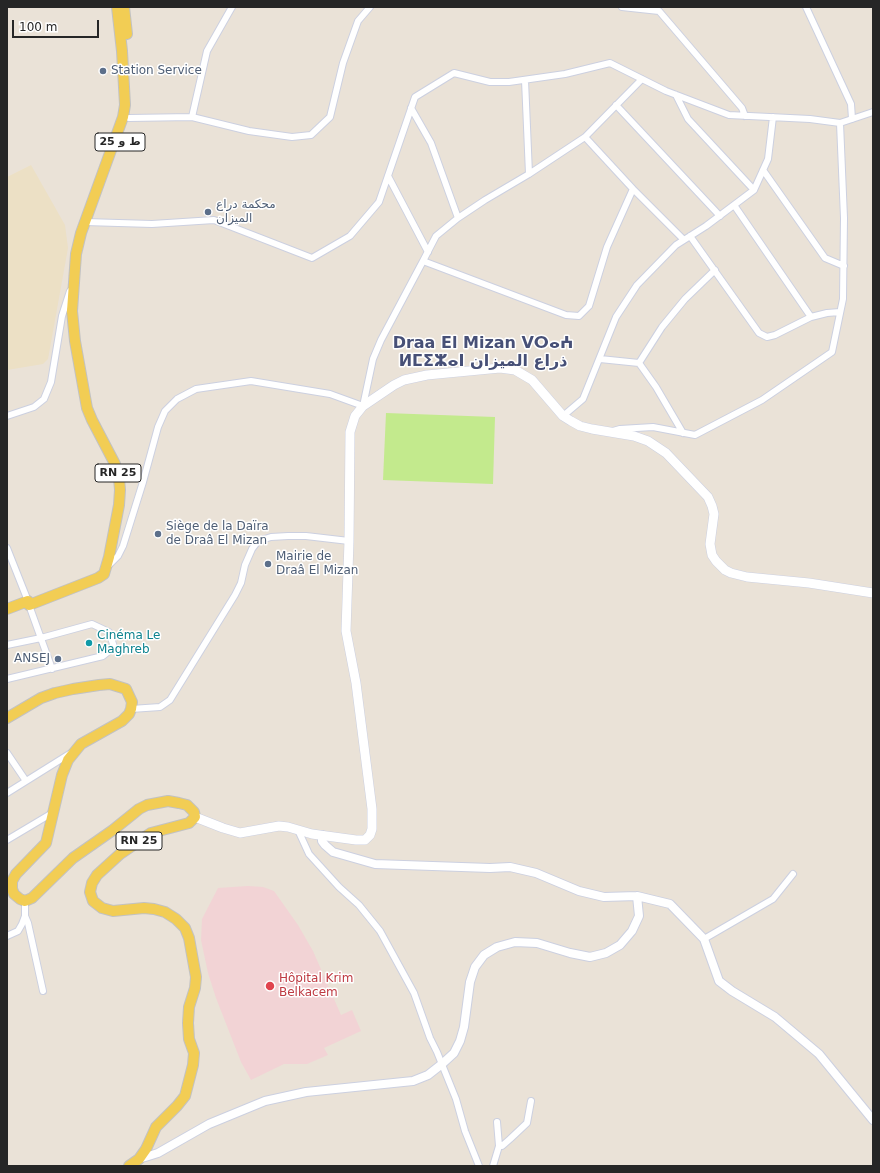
<!DOCTYPE html>
<html>
<head>
<meta charset="utf-8">
<style>
	body { margin:0 }
	#map { position:relative; width:880px; height:1173px; overflow:hidden; background:#eae2d7; font-family:"DejaVu Sans",sans-serif }
	canvas { display:block }
	.frame { position:absolute; inset:0; border:8px solid #262626; pointer-events:none }
	.scale { position:absolute; left:12px; top:20px; width:87px; height:18px; box-sizing:border-box; border:2px solid #262626; border-top:0; padding-left:5px; font-size:12px; line-height:14px; white-space:nowrap; color:#262626; -webkit-text-stroke:3px #fff; paint-order:stroke }
</style>
</head>
<body>
<div id="map">
<canvas width="880" height="1173"></canvas>
<div class="frame"></div>
<div class="scale">100 m</div>
</div>
<script>
const ctx = document.querySelector('canvas').getContext('2d');
ctx.lineJoin = 'round';
function fillPath(path, color) {
  ctx.fillStyle = color;
  ctx.fill(path, 'evenodd');
}
function poly(rows) {
  const path = new Path2D();
  for (const r of rows) {
    path.moveTo(r[0], r[1]);
    for (let i = 2; i < r.length; i += 2) path.lineTo(r[i], r[i + 1]);
  }
  return path;
}
function stroke(path, color, width, dash) {
  ctx.strokeStyle = color;
  ctx.lineWidth = width;
  ctx.lineCap = dash ? 'butt' : 'round';
  ctx.setLineDash(dash || []);
  ctx.stroke(path);
}
function drawText(font, color, halo, rows, align = 'center') {
  ctx.font = font + ' "DejaVu Sans","Noto Naskh Arabic","Noto Sans Tifinagh",sans-serif';
  ctx.lineWidth = 3;
  ctx.setLineDash([]);
  ctx.textBaseline = 'middle';
  ctx.strokeStyle = halo;
  ctx.fillStyle = color;
  for (const [text, x, y, turn = 0] of rows) {
    ctx.save();
    ctx.translate(x, y);
    ctx.rotate((+turn || 0) * Math.PI / 180);
    ctx.textAlign = isNaN(turn) ? turn : align;
    if (halo) ctx.strokeText(text, 0, 0);
    ctx.fillText(text, 0, 0);
    ctx.restore();
  }
}
fillPath(poly([
	[31,165,65,225,68,248,48,359,43,364,7,370,7,177]
]), '#ece0c5');
fillPath(poly([
	[248,886,263,887,274,891,298,925,313,951,341,1015,352,1010,361,1031,324,1048,328,1055,307,1064,284,1064,251,1080,241,1062,216,998,208,973,201,940,202,919,218,888]
]), '#f2d3d5');
fillPath(poly([
	[386,413,495,417,493,484,383,480]
]), '#c3ea8d');
const minor = poly([
	[622,7,659,11,742,108,745,116],
	[806,7,851,104,852,119],
	[525,80,529,174],
	[676,95,688,119,754,190],
	[616,105,720,216],
	[411,108,431,143,458,218,436,236,423,261,566,315,579,316,589,306,607,247,633,189,585,137,529,174,485,200,458,218],
	[192,117,249,131,292,137,311,135,330,117,343,63,358,21,370,7],
	[129,118,192,117,207,51,232,7],
	[840,123,873,112],
	[585,137,642,79],
	[763,170,825,258,844,266],
	[388,176,428,252],
	[633,189,684,240],
	[734,205,811,317],
	[85,222,152,224,214,220,312,258,350,236,379,202,415,97,454,73,490,82,509,82,565,74,610,63,666,91,729,115,810,119,840,123,844,218,843,299,832,352,762,400,695,435,653,427,620,429,613,431],
	[690,236,759,333,767,337,775,335,811,317,827,313,840,312],
	[600,359,639,363,662,327,685,299,715,270],
	[639,363,656,387,683,433],
	[7,416,34,407,44,399,51,382,62,316,70,291],
	[563,416,583,399,616,317,637,285,676,245,706,226,754,190,768,159,773,117],
	[7,548,28,601],
	[108,566,118,556,123,546,143,482,158,427,165,411,177,399,196,389,251,381,330,394,363,406,373,359,381,340,423,261],
	[29,605,52,669],
	[7,645,41,638,92,624,109,632,114,647,103,656,7,679],
	[131,709,160,707,170,700,235,595,241,583,245,565,252,549,258,541,271,537,288,536,306,536,349,541],
	[7,753,26,781],
	[7,793,71,753],
	[298,830,309,854,339,887,359,905,380,931,414,993,430,1038,437,1052,456,1099,465,1131,479,1166],
	[7,840,54,812],
	[25,916,28,923,43,991],
	[7,936,18,931,22,924,25,916,25,901],
	[704,939,773,899,793,874],
	[497,1122,499,1146],
	[493,1166,499,1146,502,1146,510,1139,527,1123,531,1101]
]);
const tertiary = poly([
	[322,835,322,841,325,845,333,852,375,864,490,868,510,867,536,873,579,891,604,897,637,896,670,904,704,939,719,981,732,991,775,1017,819,1054,873,1120],
	[139,1159,158,1153,209,1124,265,1101,306,1092,413,1081,428,1075,442,1064,454,1053,460,1041,464,1027,470,982,475,967,484,955,497,947,515,942,537,943,570,953,590,957,606,953,620,945,632,931,639,916,637,896]
]);
const secondary = poly([
	[195,817,223,828,240,833,279,826,288,827,312,834,356,840,365,840,370,835,372,829,372,809,356,683,346,631,349,541,350,432,355,416,363,406,394,385,404,380,427,375,500,368,515,370,532,380,563,416,571,421,580,426,592,429,634,436,648,441,666,453,708,497,712,506,714,514,710,544,712,555,716,561,725,570,731,573,747,577,809,583,873,593]
]);
const primary = poly([
	[124,7,127,34],
	[7,609,28,601,29,605,98,578,104,574,109,557,119,505,120,490,119,478,115,464,92,420,87,408,75,341,72,311,76,254,81,233,123,117,125,105,122,51,117,7],
	[7,718,41,698,55,693,73,689,99,685,110,684,126,689,132,702,131,709,129,714,122,721,81,744,68,760,62,775,46,843,16,874,12,881,12,889,14,894,20,899,25,901,32,898,73,858,113,830,139,809,147,805,168,801,179,803,187,805,194,812,195,817,189,823,151,833,120,854,97,875,92,883,90,892,93,901,102,908,113,911,144,908,154,909,165,912,176,919,185,928,189,938,196,977,195,988,189,1007,188,1023,189,1039,194,1053,193,1065,185,1096,177,1106,156,1127,146,1149,139,1159,129,1166]
]);
stroke(minor, '#ccd0e0', 8);
stroke(tertiary, '#ccd0e0', 10);
stroke(secondary, '#ccd0e0', 10);
stroke(primary, '#c2c2c2', 12);
stroke(minor, '#fff', 6);
stroke(tertiary, '#fff', 8);
stroke(secondary, '#fff', 9);
stroke(primary, '#f2cd54', 10);
for (const [x, y, r, color] of [
	[103,71,4,"#5c6f8a"],
	[208,212,4,"#5c6f8a"],
	[158,534,4,"#5c6f8a"],
	[268,564,4,"#5c6f8a"],
	[89,643,4,"#0f9aa8"],
	[58,659,4,"#5c6f8a"],
	[270,986,5,"#e0444e"]
]) {
  const dot = new Path2D();
  dot.arc(x, y, r, 0, 2 * Math.PI);
  ctx.fillStyle = color;
  ctx.fill(dot);
  stroke(dot, '#fff', 1.5);
}
for (const [x, y, w] of [
	[120,142,50],
	[118,473,46],
	[139,841,46]
]) {
  const box = new Path2D();
  box.roundRect(x - w / 2, y - 9, w, 18, 3);
  ctx.fillStyle = '#fff';
  ctx.fill(box);
  stroke(box, '#262626', 1);
}
drawText('bold 11px', '#262626', null, [
	["ط و 25",120,142],
	["RN 25",118,473],
	["RN 25",139,841]
]);
drawText('12px', '#4e5e75', '#fff', [
	["Station Service",111,71],
	["محكمة دراع",216,205],
	["الميزان",216,219],
	["Siège de la Daïra",166,527],
	["de Draâ El Mizan",166,541],
	["Mairie de",276,557],
	["Draâ El Mizan",276,571],
	["ANSEJ",50,659,"right"]
], 'left');
drawText('12px', '#0d838f', '#fff', [
	["Cinéma Le",97,636],
	["Maghreb",97,650]
], 'left');
drawText('12px', '#be3a42', '#fff', [
	["Hôpital Krim",279,979],
	["Belkacem",279,993]
], 'left');
drawText('bold 16px', '#475077', '#fff', [
	["Draa El Mizan ⴸⵔⴰⵄ",483,344],
	["ⵍⵎⵉⵣⴰⵏ ذراع الميزان",483,362]
]);
</script>
</body>
</html>
